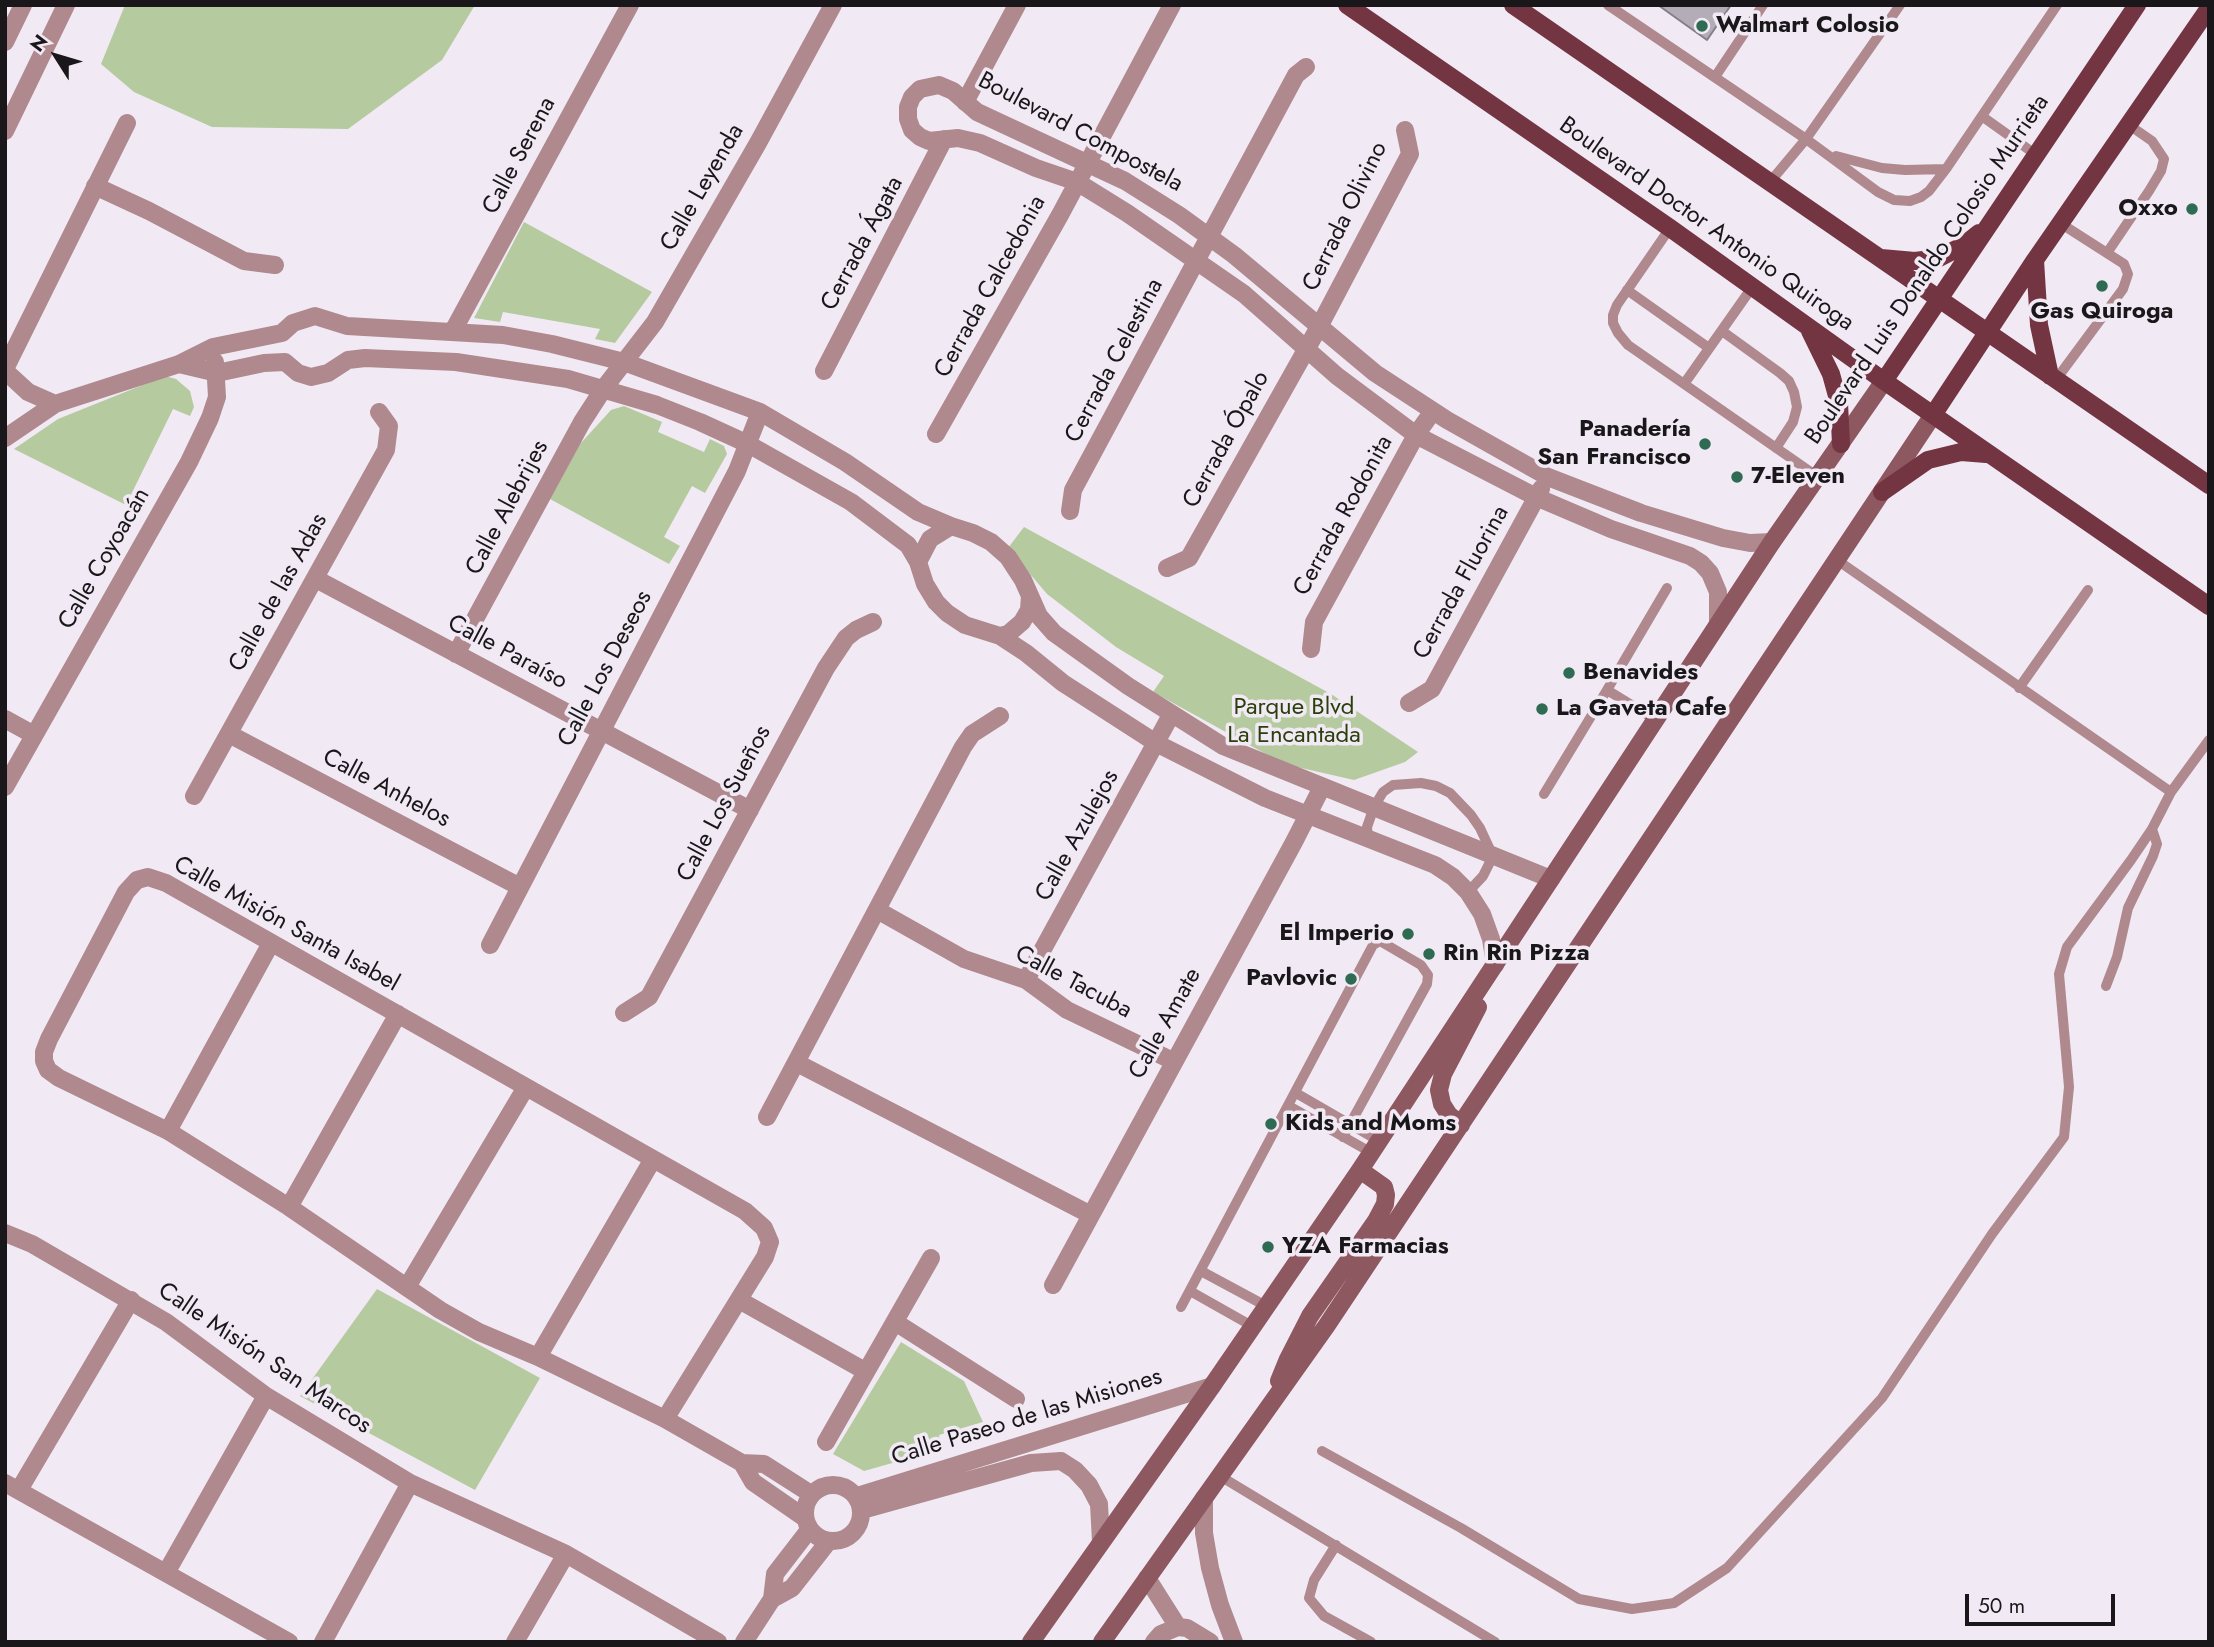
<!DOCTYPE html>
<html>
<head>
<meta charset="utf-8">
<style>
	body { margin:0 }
	#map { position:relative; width:2214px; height:1647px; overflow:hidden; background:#f1eaf5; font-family:Jost,sans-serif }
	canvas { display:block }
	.frame { position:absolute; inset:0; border:7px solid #19171a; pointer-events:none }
	.north { position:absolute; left:21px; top:21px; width:70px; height:70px; -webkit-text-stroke:5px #f1eaf5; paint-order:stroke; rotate:307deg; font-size:19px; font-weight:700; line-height:28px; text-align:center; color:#19171a }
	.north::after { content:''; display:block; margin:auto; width:24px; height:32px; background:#19171a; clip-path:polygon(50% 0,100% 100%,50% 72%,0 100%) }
	.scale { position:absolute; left:1965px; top:1594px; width:150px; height:32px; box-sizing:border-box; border:4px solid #19171a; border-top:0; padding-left:9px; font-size:21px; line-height:24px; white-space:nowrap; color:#19171a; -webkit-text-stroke:5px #f1eaf5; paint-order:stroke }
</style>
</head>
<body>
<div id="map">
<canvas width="2214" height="1647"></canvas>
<div class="frame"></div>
<div class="north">N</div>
<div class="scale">50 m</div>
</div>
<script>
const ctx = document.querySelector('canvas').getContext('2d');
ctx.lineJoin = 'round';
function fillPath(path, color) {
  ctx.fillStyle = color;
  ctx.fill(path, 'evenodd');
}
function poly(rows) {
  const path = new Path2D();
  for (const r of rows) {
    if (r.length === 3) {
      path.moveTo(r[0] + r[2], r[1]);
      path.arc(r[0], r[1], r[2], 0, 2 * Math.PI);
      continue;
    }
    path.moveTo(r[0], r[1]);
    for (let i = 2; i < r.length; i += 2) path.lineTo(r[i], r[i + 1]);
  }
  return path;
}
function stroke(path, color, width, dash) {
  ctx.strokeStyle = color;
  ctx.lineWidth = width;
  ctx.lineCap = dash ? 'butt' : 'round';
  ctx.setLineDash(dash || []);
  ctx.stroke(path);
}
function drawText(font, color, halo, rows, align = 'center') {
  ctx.font = font + ' Jost,sans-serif';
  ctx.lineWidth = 7;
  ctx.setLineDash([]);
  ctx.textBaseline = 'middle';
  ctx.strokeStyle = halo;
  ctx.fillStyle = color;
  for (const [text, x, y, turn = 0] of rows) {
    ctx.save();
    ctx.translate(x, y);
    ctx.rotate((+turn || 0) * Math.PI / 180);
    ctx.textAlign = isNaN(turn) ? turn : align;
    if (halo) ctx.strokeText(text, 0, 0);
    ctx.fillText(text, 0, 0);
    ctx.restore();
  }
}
fillPath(poly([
	[125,5,475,5,442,60,348,129,212,127,134,92,101,64],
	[524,222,652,292,615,343,595,339,600,329,503,312,500,322,474,318],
	[165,376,176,379,190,391,194,407,190,416,173,409,126,505,14,449,58,419],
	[624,406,662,422,658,432,704,452,710,439,724,446,727,454,705,493,692,486,664,537,680,546,669,564,550,499,580,444,611,410],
	[1024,527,1331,694,1418,752,1405,762,1354,780,1284,764,1153,692,1164,676,1116,647,1047,594,1008,548],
	[377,1289,540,1378,475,1490,300,1396],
	[901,1342,964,1381,983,1422,939,1435,942,1449,864,1471,833,1454]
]), '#b5ca9f');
const building = poly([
	[1658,5,1731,5,1707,40,1658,5]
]);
fillPath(building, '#b3adb7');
stroke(building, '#857f88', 2);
stroke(poly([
	[1608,5,1806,139,1770,182],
	[1900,5,1806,139,1878,192,1894,200,1910,201,1921,197,1929,191,1946,169,2057,5],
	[1715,77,1763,5],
	[1983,117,2035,154],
	[1836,156,1882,168,1905,170,1946,169],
	[1670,228,1617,305,1613,315,1613,323,1618,333,1628,345,1818,477],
	[2107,253,2149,191,2161,171,2164,159,2152,141,2129,125],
	[1627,290,1709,348],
	[1722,331,1780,373,1789,381,1794,392,1797,407,1793,422,1776,448],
	[2055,381,2123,289,2128,274,2124,264,2060,223],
	[1684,384,1753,286],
	[2019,688,2088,590],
	[1656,720,1607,690,1667,588],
	[2171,792,2209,740],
	[1544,794,1607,690],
	[1368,838,1367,827,1374,807,1383,792,1393,785,1421,783,1436,786,1450,793,1471,815,1480,828,1493,856,1483,876,1468,892],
	[2106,986,2117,957,2128,908,2153,856,2157,844,2152,829],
	[1296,1093,1379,1141],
	[1289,1106,1372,1153],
	[1201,1271,1266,1306],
	[1190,1291,1252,1326],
	[1181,1307,1373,945,1380,941,1421,965,1428,975,1427,984,1343,1137],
	[1322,1451,1461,1528,1579,1599,1632,1609,1674,1603,1727,1568,1882,1398,1992,1234,2064,1137,2069,1087,2059,974,2067,947,2131,860,2152,829,2171,792,1837,560],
	[1220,1476,1495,1642],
	[1336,1545,1314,1580,1309,1598,1324,1616,1371,1642]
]), '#af898e', 10);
stroke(poly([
	[5,42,23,5],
	[965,102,1017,5],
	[5,131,66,5],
	[95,186,149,211,244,261,275,265],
	[453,331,630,5],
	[179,364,217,373,264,363,285,362,298,373,311,377,328,373,348,360,365,358,456,362,568,379,657,405,700,422,748,444,851,502,908,545,918,562,925,584,936,602,947,613,965,625,1000,636,1026,653,1063,683,1156,743,1265,798,1435,865,1453,877,1468,892,1482,914,1491,939,1495,965],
	[5,369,127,123],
	[5,371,28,392,55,404,179,364,213,347,282,333,293,323,315,316,347,326,503,335,552,344,624,362,760,412,845,462,918,512,951,526,973,533,991,542,1008,557,1023,580,1039,616,1054,633,1128,686,1223,746,1551,879],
	[824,371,944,139],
	[936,434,1060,215,1172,5],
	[5,438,55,404],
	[1070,511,1073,490,1296,75,1306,67],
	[918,562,930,539,951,526],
	[1167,568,1189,558,1320,325,1410,154,1405,130],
	[316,579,750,810],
	[1718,624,1718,592,1710,573,1701,563,1690,556,1611,529,1536,497,1416,435,1337,376,1244,294,1127,213,1077,182,1036,168,980,143,958,138,929,141,920,137,912,130,908,119,908,107,912,97,920,89,939,85,953,91,977,112,1125,181,1179,215,1234,255,1375,373,1447,420,1548,477,1641,513,1723,538,1750,543,1772,542],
	[1000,636,1008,634,1022,622,1029,610,1030,596],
	[1311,649,1314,622,1416,435,1433,411],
	[456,654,582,422,604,388,655,322,758,143,833,5],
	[1409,703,1432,689,1541,489],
	[5,719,34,735],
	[229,734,520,887],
	[5,787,189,462,210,418,217,397,215,362],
	[194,796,386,450,389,426,379,412],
	[877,910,964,959,1026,980,1067,1010,1173,1061],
	[490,945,737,471,760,412],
	[1026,980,1171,715],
	[624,1013,649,997,826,668,846,638,856,630,873,622],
	[797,1063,1091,1215],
	[767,1117,963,747,972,734,1000,716],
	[168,1131,271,943],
	[289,1207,398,1014],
	[5,1233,32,1244,166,1322,266,1396,410,1483,566,1554,718,1642],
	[1053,1285,1294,842,1322,787],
	[407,1287,526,1087],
	[739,1300,865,1371],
	[895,1322,1016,1399],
	[538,1357,653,1159],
	[665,1419,765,1257,770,1242,764,1228,745,1211,166,883,148,877,137,880,126,892,49,1039,44,1052,44,1061,48,1070,59,1078,168,1131,289,1207,440,1310,479,1332,538,1357,665,1419,742,1463,764,1464,811,1494],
	[826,1442,931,1258],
	[742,1463,753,1482,805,1518],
	[5,1483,289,1642],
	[833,1513,28],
	[19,1490,131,1300],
	[857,1496,1212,1386],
	[1204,1498,1204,1533,1210,1568,1220,1605,1234,1642],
	[862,1510,1031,1463,1061,1461,1075,1470,1089,1485,1099,1504,1101,1542],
	[166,1573,266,1396],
	[1147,1578,1178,1627],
	[772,1599,775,1574,809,1530],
	[323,1642,410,1483],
	[515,1642,566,1554],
	[744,1642,772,1599,792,1588,828,1542],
	[1154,1642,1161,1634,1178,1627,1187,1628,1210,1642]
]), '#af898e', 18);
stroke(poly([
	[1461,1125,1449,1115,1442,1104,1439,1090,1443,1074,1478,1007],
	[1279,1381,1288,1359,1310,1316,1376,1221,1385,1204,1386,1195,1384,1187,1360,1170],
	[1031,1642,1212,1386,1360,1170,1772,542,1884,381],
	[1102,1642,1327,1325,1933,415]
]), '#8e5861', 18);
stroke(poly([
	[1347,5,1670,228,1884,381,2209,606],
	[1513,5,2209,485],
	[1881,258,1915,261,1939,258,1964,245,1979,233],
	[2035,260,2039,325,2050,376],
	[1810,331,1831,374,1839,403,1841,444],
	[1884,381,2137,5],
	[1933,415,2035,260,2209,8],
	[1882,492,1928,460,1961,452,1986,454]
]), '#743542', 18);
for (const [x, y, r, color] of [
	[1702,26,7,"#2f6a53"],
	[2192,209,7,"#2f6a53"],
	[2102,286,7,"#2f6a53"],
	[1705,444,7,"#2f6a53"],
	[1737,477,7,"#2f6a53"],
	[1569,673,7,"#2f6a53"],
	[1542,709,7,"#2f6a53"],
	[1408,934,7,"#2f6a53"],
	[1429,954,7,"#2f6a53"],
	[1351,979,7,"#2f6a53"],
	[1271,1124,7,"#2f6a53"],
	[1268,1247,7,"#2f6a53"]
]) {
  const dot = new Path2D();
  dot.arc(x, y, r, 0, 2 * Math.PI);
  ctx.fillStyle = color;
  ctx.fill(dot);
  stroke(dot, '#f1eaf5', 2.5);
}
drawText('bold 24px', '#19171a', '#f1eaf5', [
	["Walmart Colosio",1716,26],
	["Oxxo",2178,209,"right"],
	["Gas Quiroga",2102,312,"center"],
	["Panadería",1691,430,"right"],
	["San Francisco",1691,458,"right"],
	["7-Eleven",1751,477],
	["Benavides",1583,673],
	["La Gaveta Cafe",1556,709],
	["El Imperio",1394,934,"right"],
	["Rin Rin Pizza",1443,954],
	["Pavlovic",1337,979,"right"],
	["Kids and Moms",1285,1124],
	["YZA Farmacias",1282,1247]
], 'left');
drawText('24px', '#19171a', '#f1eaf5', [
	["Boulevard Compostela",1080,133,28],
	["Calle Serena",520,156,-62],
	["Calle Leyenda",703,188,-60],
	["Cerrada Olivino",1346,217,-64],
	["Boulevard Doctor Antonio Quiroga",1706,225,35],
	["Cerrada Ágata",863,244,-62],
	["Boulevard Luis Donaldo Colosio Murrieta",1928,270,-56],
	["Cerrada Calcedonia",991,287,-61],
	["Cerrada Celestina",1115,361,-62],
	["Cerrada Ópalo",1227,440,-61],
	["Calle Alebrijes",508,508,-62],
	["Cerrada Rodonita",1344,516,-61],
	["Calle Coyoacán",105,559,-60],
	["Cerrada Fluorina",1462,583,-61],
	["Calle de las Adas",279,593,-61],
	["Calle Paraíso",507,653,28],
	["Calle Los Deseos",606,669,-62],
	["Calle Anhelos",386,789,28],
	["Calle Los Sueños",725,804,-62],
	["Calle Azulejos",1078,836,-61],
	["Calle Misión Santa Isabel",286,925,29],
	["Calle Tacuba",1073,983,28],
	["Calle Amate",1166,1024,-61],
	["Calle Misión San Marcos",264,1359,34],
	["Calle Paseo de las Misiones",1027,1418,-17]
]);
drawText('24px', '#2a3f0a', '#f1eaf5', [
	["Parque Blvd",1294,708],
	["La Encantada",1294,736]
]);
</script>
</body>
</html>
